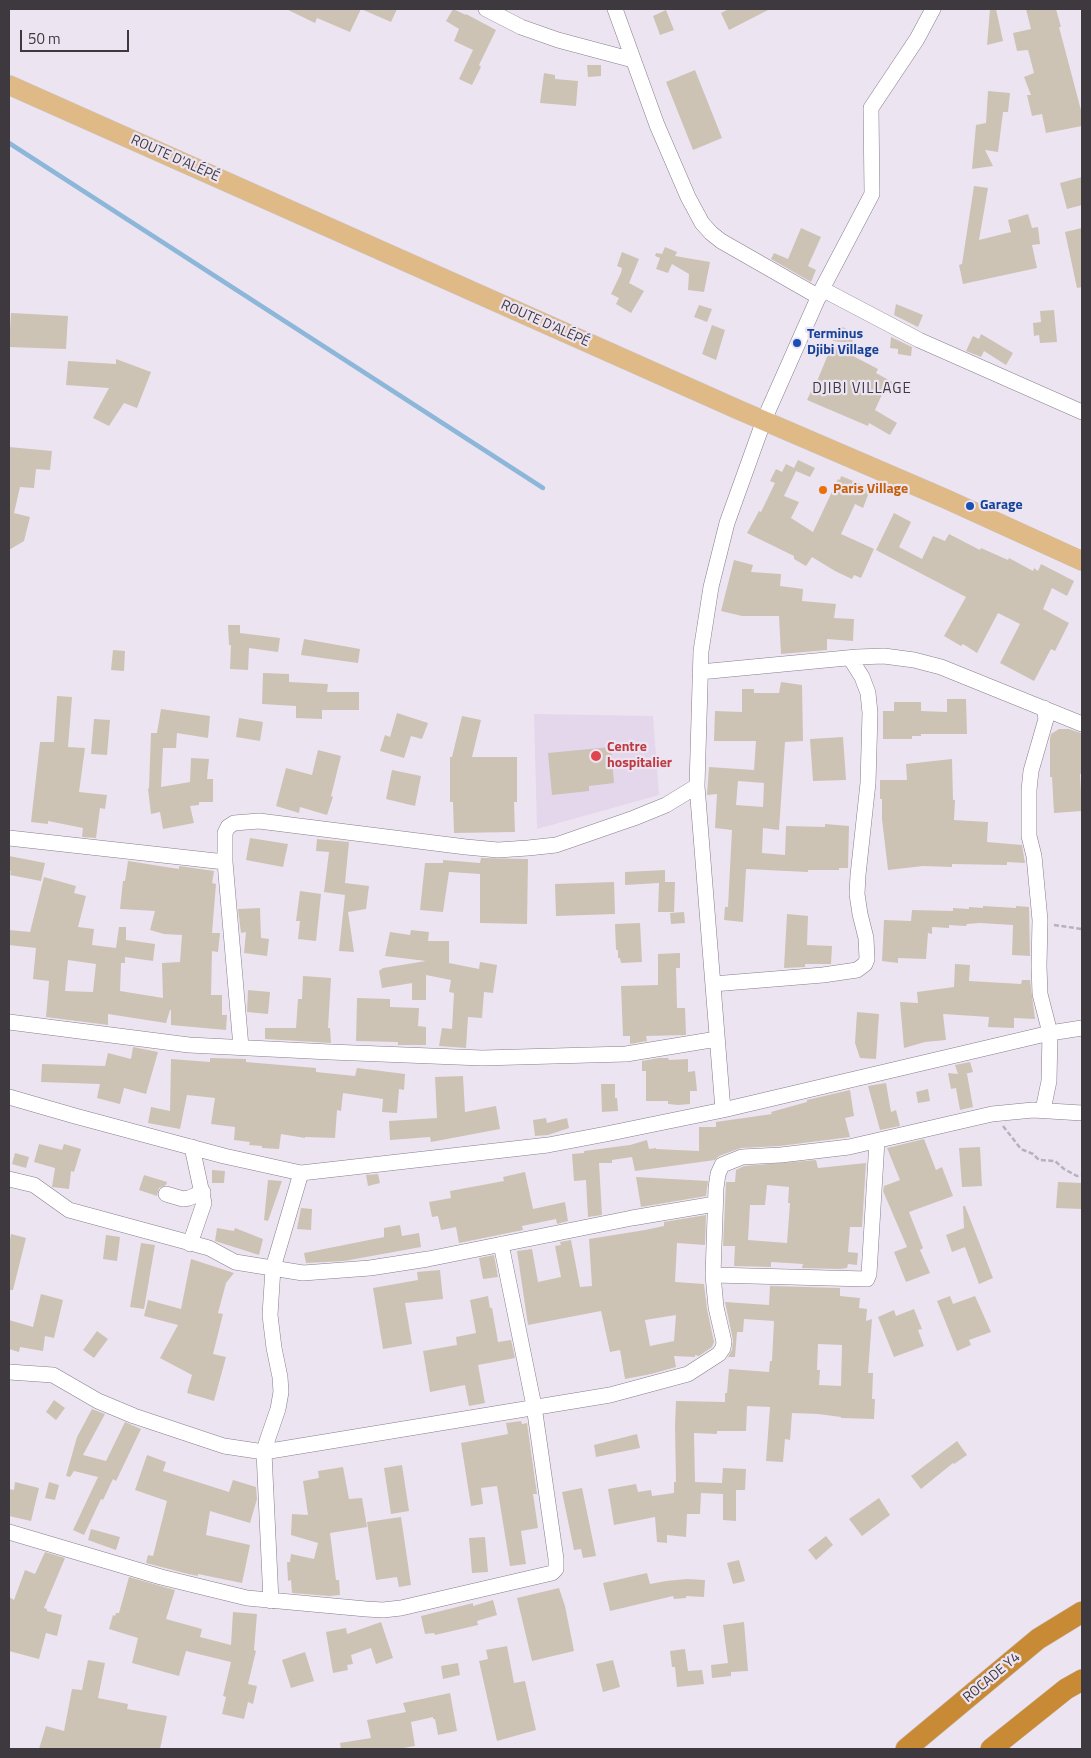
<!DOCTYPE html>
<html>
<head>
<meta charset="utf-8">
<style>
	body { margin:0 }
	#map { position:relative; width:1091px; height:1758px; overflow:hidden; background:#ede4f2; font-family:"Titillium Web",sans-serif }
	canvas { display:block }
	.frame { position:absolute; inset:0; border:10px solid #3d393f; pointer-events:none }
	.scale { position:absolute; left:20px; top:30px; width:109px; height:22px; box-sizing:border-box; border:2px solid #3d393f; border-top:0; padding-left:6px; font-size:15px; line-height:18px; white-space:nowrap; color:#3d393f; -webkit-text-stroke:4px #ede4f2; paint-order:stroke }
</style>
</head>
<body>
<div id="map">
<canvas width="1091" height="1758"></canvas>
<div class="frame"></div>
<div class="scale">50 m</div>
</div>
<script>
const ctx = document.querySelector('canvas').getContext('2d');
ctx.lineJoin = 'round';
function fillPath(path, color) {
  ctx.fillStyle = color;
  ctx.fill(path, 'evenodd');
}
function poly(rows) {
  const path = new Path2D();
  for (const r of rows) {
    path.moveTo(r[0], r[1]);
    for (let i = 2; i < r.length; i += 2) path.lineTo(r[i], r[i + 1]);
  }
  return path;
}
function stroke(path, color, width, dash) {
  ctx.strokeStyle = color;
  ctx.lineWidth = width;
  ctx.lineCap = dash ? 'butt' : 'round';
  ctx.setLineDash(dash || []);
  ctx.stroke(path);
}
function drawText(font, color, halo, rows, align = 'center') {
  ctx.font = font + ' "Titillium Web",sans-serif';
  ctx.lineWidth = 4.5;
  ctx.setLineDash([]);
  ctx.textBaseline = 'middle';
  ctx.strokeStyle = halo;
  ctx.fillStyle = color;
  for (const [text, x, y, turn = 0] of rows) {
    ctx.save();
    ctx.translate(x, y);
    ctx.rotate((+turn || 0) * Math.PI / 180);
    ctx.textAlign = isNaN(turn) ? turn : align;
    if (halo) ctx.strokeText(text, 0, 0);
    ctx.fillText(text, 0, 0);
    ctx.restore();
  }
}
fillPath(poly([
	[534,714,653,716,659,795,537,829]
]), '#e4d6eb');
stroke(poly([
	[9,143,543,488]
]), '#8db7d9', 4.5);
fillPath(poly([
	[286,9,361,9,350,32,317,18,315,23],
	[361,9,397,9,391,22],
	[453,9,466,15,466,14,496,30,479,65,481,67,472,85,459,79,473,50,454,41,459,29,446,21],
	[729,9,770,9,729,30,721,13],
	[990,9,996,9,1003,41,987,45],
	[1026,9,1056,9,1061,27,1059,27,1082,114,1082,126,1046,133,1042,114,1032,116,1027,95,1031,95,1024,77,1034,73,1028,50,1017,51,1013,33,1031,29],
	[666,10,674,30,660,35,653,16],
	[587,65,601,65,601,76,588,77],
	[695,70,722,138,693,150,666,82],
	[544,73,555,75,555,79,578,81,576,106,540,103],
	[988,91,1010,93,1008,112,1003,112,998,152,985,150,993,166,972,169,976,125,986,123],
	[1082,177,1082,205,1067,209,1060,183],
	[974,186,988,188,979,240,1011,232,1008,220,1028,214,1032,228,1038,227,1040,244,1032,245,1037,268,963,284,959,265,962,264],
	[801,228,821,237,808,266,816,270,811,282,771,259,774,253,788,259],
	[1082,228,1082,287,1077,288,1065,232],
	[665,247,677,252,675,256,710,262,704,292,688,290,689,274,672,264,668,273,656,269,660,258,655,256,656,253,662,254],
	[622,252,639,259,629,283,644,291,631,313,616,304,619,298,611,294,621,273,622,268,617,266],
	[896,304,923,315,918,327,894,315],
	[699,305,712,309,707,322,694,317],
	[1054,310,1057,342,1040,343,1039,335,1034,336,1033,323,1041,322,1040,311],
	[11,313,68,316,66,349,9,347],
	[712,325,725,330,716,360,702,354],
	[840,326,856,333,852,343,833,341],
	[981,334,1013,353,1006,365,984,351,981,357,966,351,973,336,979,339],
	[891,337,912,347,911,356,898,354,898,349,890,348],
	[832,345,878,369,876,373,898,385,892,395,884,390,875,410,897,423,890,435,869,423,868,426,807,400,814,385,815,386],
	[116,359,151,372,137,408,124,403,109,426,93,418,109,388,66,385,68,361,116,364],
	[9,447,52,451,50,470,36,469,34,488,20,487,14,513,30,517,24,541,9,550],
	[798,460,815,468,810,477,796,471,784,496,799,502,791,518,813,532,838,479,840,480,841,476,861,484,860,486,870,490,863,508,855,504,841,534,874,549,861,578,854,575,852,579,835,571,812,557,806,566,794,559,794,556,747,533,759,511,761,512,775,483,770,481,776,469,782,472,786,464,794,468],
	[894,513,911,522,899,547,922,559,933,536,945,541,949,534,980,550,981,548,1008,560,1009,558,1033,571,1034,568,1038,571,1041,564,1074,581,1067,596,1052,588,1043,609,1069,623,1055,651,1051,649,1034,681,1000,663,1020,624,998,613,977,653,963,644,961,646,944,636,966,597,876,550],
	[734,560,753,565,751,572,781,574,780,586,803,589,802,601,836,604,834,618,854,619,853,641,827,639,827,650,781,654,779,616,742,616,721,611],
	[228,625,240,625,240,633,280,638,278,652,249,648,248,670,230,669,231,645,229,645],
	[304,639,360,649,358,663,301,655],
	[113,650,125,651,124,671,111,670],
	[263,673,289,674,289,682,328,684,327,692,359,692,359,710,322,710,322,719,296,718,296,706,262,704],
	[781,682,802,685,803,741,785,742,779,830,763,828,762,853,785,855,786,826,825,827,825,824,849,826,848,868,839,868,839,870,808,870,808,872,746,869,743,922,724,920,725,907,728,907,732,830,715,828,717,794,707,795,709,767,754,770,756,741,714,741,715,711,742,712,742,689,754,689,754,693,779,693],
	[738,781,764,783,763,807,736,805],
	[57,696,72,697,68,747,85,748,79,792,107,795,105,809,100,808,96,838,82,837,83,828,48,821,48,824,31,822,40,742,54,742],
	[947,699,966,699,967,734,921,734,921,736,912,736,912,739,883,739,883,711,894,711,894,702,921,702,921,711,947,712],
	[161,709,210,716,208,738,177,733,176,748,163,748,161,787,190,782,191,758,209,759,207,779,213,779,213,802,199,802,199,805,190,806,194,823,163,829,160,812,151,814,148,789,149,788,151,733,157,733],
	[397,713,428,723,422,739,411,736,404,758,380,751,385,735,390,737],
	[462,716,481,720,472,757,517,757,517,802,514,802,515,832,454,833,453,802,450,802,450,757,452,757],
	[239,718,263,722,260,741,236,737],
	[94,719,110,720,107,755,91,754],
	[1059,729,1069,729,1081,733,1082,774,1080,774,1082,811,1054,813,1052,777,1050,777,1050,739,1051,734],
	[843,737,846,780,813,781,810,739],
	[611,747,614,783,589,786,589,791,552,795,548,753],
	[318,750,341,756,331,796,333,797,327,815,300,807,299,813,276,806,286,768,312,775],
	[952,759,953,800,955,800,954,820,988,822,987,842,1022,845,1025,863,1007,862,1007,865,952,864,952,867,923,866,888,870,882,819,882,799,880,799,880,780,907,780,906,764],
	[392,770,421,776,415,806,386,799],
	[250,838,288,844,283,867,246,860],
	[317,839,349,842,345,883,369,886,366,909,348,912,354,952,339,951,345,895,324,892,329,852,316,851],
	[9,856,45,863,41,881,10,875,11,871,9,871],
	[481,858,528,859,527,924,480,923,480,874,449,872,443,912,420,910,425,863,443,863,443,860,480,863],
	[128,861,179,869,179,866,214,871,212,883,216,884,212,933,220,933,218,952,212,951,211,995,222,995,222,1015,227,1015,226,1030,171,1025,171,1010,170,1010,166,1023,108,1014,108,1025,46,1017,49,981,33,979,36,948,9,945,9,930,30,932,44,877,76,886,74,893,86,896,78,927,94,929,92,945,116,948,119,927,126,927,126,940,155,944,153,961,125,957,125,963,121,963,120,991,163,998,162,963,180,962,182,935,164,934,150,930,155,911,120,909,123,881,125,881],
	[68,960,96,964,93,992,65,991],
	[665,870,665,882,675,882,674,912,658,912,659,883,625,885,625,872],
	[614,882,615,914,556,916,555,884],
	[300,891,321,894,316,941,298,939,300,921,296,921],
	[983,906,1016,908,1016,906,1029,907,1030,956,1012,955,1013,925,980,923,967,924,966,926,949,925,949,928,932,927,932,934,928,933,926,959,898,958,898,963,882,961,884,920,911,921,912,910,953,911,953,908,969,909,969,907,983,908],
	[260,908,261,938,269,939,267,956,244,953,246,932,241,933,238,909],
	[684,912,685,923,671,924,670,913],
	[787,914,808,916,807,945,832,946,831,964,805,964,805,967,784,968],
	[640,923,642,962,621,963,620,958,618,958,618,950,616,950,615,924],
	[411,930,429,932,428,941,449,941,449,963,479,969,480,962,497,965,493,993,484,992,482,1018,468,1017,466,1048,439,1046,442,1028,452,1029,454,993,449,992,451,980,426,975,426,1000,412,1000,412,983,382,988,379,971,383,968,426,961,385,956,390,932,410,935],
	[680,953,680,968,676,968,677,1008,685,1008,686,1035,646,1036,647,1041,630,1044,630,1036,623,1036,621,986,658,985,658,954],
	[955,964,970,965,969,981,1021,984,1022,980,1030,980,1035,1019,1014,1018,1014,1028,988,1027,989,1017,943,1014,946,1040,925,1042,904,1048,900,1002,918,1003,917,992,954,987],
	[303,976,331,978,328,1028,330,1028,331,1043,265,1039,265,1028,296,1028,298,999,302,999],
	[248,990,270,992,268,1014,247,1012],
	[357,998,390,999,390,1007,419,1008,418,1026,426,1027,426,1045,398,1045,398,1042,356,1041],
	[857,1012,879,1014,876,1059,860,1058,855,1043],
	[133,1047,158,1052,146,1094,124,1088,120,1104,97,1098,100,1084,41,1082,42,1064,105,1066,108,1053,131,1059],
	[210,1058,246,1059,246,1062,316,1068,316,1072,355,1076,357,1068,405,1074,404,1090,399,1089,397,1113,382,1112,383,1099,343,1093,341,1111,337,1110,335,1138,305,1137,305,1138,281,1134,279,1149,262,1148,262,1146,249,1145,250,1142,234,1140,235,1127,211,1124,215,1098,187,1095,180,1129,148,1123,151,1107,170,1111,171,1059,210,1062],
	[659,1058,668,1058,669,1060,688,1059,688,1072,695,1071,697,1091,690,1091,690,1104,678,1105,668,1104,668,1101,646,1101,646,1071,642,1071,642,1061],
	[970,1062,973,1072,965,1074,967,1074,973,1107,960,1110,956,1088,951,1089,948,1073,958,1074,955,1065],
	[463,1076,465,1112,496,1106,500,1129,431,1142,430,1137,390,1140,389,1121,437,1118,435,1077],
	[886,1083,891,1112,896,1110,900,1126,880,1130,868,1086],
	[601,1084,615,1084,615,1098,617,1098,618,1111,602,1112],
	[928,1089,930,1101,918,1103,916,1092],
	[850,1090,854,1116,845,1118,850,1137,780,1146,741,1148,719,1156,715,1160,635,1171,632,1157,612,1160,612,1163,599,1163,602,1215,588,1217,586,1180,574,1181,572,1154,584,1153,584,1151,630,1145,647,1140,649,1149,656,1148,656,1149,699,1151,699,1127,716,1127,716,1122,772,1114,771,1112,807,1102,807,1100],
	[546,1118,547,1123,567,1118,569,1128,548,1135,535,1136,533,1120],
	[924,1139,936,1170,942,1167,953,1196,909,1212,923,1248,920,1250,930,1273,906,1282,894,1252,907,1247,883,1191,884,1186,900,1180,887,1148],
	[39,1144,62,1150,64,1144,81,1149,74,1172,71,1171,69,1189,52,1187,55,1168,34,1162],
	[980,1147,982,1186,962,1187,959,1148],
	[15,1153,29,1157,26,1168,12,1164],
	[816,1160,818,1168,866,1163,862,1227,850,1227,848,1252,858,1253,857,1265,848,1264,847,1268,840,1269,802,1268,803,1264,771,1262,771,1267,734,1266,735,1246,723,1246,726,1182,735,1182,736,1170,744,1166],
	[767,1185,789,1187,788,1203,790,1203,787,1243,748,1240,750,1205,765,1205],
	[212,1170,225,1171,224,1183,212,1183],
	[525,1172,533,1209,565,1202,568,1221,557,1224,556,1219,522,1226,523,1230,459,1243,456,1227,441,1230,438,1216,432,1217,429,1202,451,1198,450,1191,504,1181,503,1177],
	[378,1174,380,1183,368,1186,366,1175],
	[144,1175,167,1182,166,1185,159,1188,157,1196,139,1190],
	[636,1177,708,1181,706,1196,641,1207],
	[268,1180,282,1181,268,1221,264,1220],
	[1058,1182,1082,1183,1081,1209,1056,1208],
	[963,1206,965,1206,993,1278,979,1284,965,1247,952,1252,946,1235,964,1228],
	[301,1208,312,1209,311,1230,297,1229],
	[706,1215,705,1245,677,1243,675,1282,704,1284,707,1309,714,1342,712,1347,699,1356,695,1355,695,1357,674,1356,676,1367,651,1374,625,1379,620,1350,610,1352,601,1311,528,1325,517,1251,532,1249,538,1282,561,1277,555,1246,561,1245,560,1242,571,1240,580,1287,592,1286,589,1239,645,1230,664,1226,664,1222],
	[676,1315,674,1341,650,1346,645,1320],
	[400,1225,402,1236,419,1233,421,1247,344,1261,306,1263,304,1253,384,1237,384,1228],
	[217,1228,234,1231,235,1228,263,1239,259,1255,215,1241],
	[11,1234,26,1238,13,1290,9,1290,9,1245],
	[106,1235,120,1237,117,1261,103,1259],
	[141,1243,155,1245,144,1309,130,1307],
	[494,1255,498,1277,483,1279,479,1258],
	[191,1259,234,1273,226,1283,218,1313,223,1314,213,1354,226,1357,214,1401,187,1393,192,1375,160,1358,178,1325,144,1316,148,1300,181,1309],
	[440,1270,443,1299,405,1303,412,1344,383,1349,373,1288,418,1280,417,1272],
	[770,1286,840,1288,840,1296,860,1298,859,1308,867,1309,866,1321,872,1319,868,1373,873,1373,872,1399,875,1399,874,1419,841,1418,841,1417,818,1414,792,1413,790,1440,785,1439,783,1462,766,1461,770,1407,747,1406,746,1431,717,1431,717,1434,694,1433,695,1482,722,1483,723,1468,746,1469,745,1490,736,1490,736,1521,723,1520,723,1494,701,1493,700,1514,687,1514,686,1537,667,1535,667,1543,657,1542,655,1517,614,1525,608,1489,636,1484,638,1492,651,1490,652,1496,674,1493,674,1482,676,1482,675,1427,676,1401,725,1402,725,1393,727,1393,729,1369,769,1372,770,1361,772,1361,774,1321,744,1319,743,1332,737,1332,735,1357,728,1357,732,1350,733,1340,725,1302,769,1305],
	[818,1344,842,1345,841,1386,819,1385,820,1370,817,1370],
	[41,1294,63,1300,54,1338,45,1336,43,1351,20,1347,19,1352,9,1349,9,1320,33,1327],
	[488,1296,490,1308,492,1308,498,1342,511,1340,515,1358,478,1365,485,1403,469,1406,465,1385,430,1392,423,1351,457,1345,456,1337,476,1333,470,1300],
	[950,1296,953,1304,975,1296,991,1332,969,1340,971,1345,957,1351,937,1301],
	[914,1309,922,1329,918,1330,924,1346,894,1357,878,1317,894,1310,896,1316],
	[97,1331,108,1339,94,1358,83,1350],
	[54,1400,65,1408,56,1420,46,1412],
	[92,1409,105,1414,83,1455,106,1461,125,1422,141,1429,116,1481,113,1479,103,1500,101,1499,84,1535,73,1530,98,1477,74,1471,70,1477,66,1476,77,1437],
	[521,1421,522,1424,527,1423,537,1494,533,1494,538,1528,521,1531,526,1564,510,1566,497,1486,481,1488,483,1504,471,1506,461,1443,508,1434,506,1423],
	[637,1434,640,1448,596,1457,594,1445],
	[957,1441,967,1455,954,1464,953,1463,921,1489,911,1476],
	[147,1455,166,1462,163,1471,229,1492,233,1480,256,1487,257,1499,250,1523,210,1511,206,1535,250,1545,242,1583,198,1574,198,1576,188,1574,146,1563,148,1555,153,1556,167,1501,135,1490],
	[402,1465,409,1511,391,1514,384,1468],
	[343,1467,349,1499,362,1498,367,1527,330,1533,336,1580,339,1580,340,1595,329,1596,292,1593,291,1580,288,1581,287,1562,290,1562,291,1554,314,1559,318,1543,291,1535,292,1514,308,1515,303,1481,319,1478,318,1471],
	[15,1482,39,1488,31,1521,9,1516,9,1489,14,1490],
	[49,1482,59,1485,55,1500,45,1498],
	[582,1488,596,1556,583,1558,581,1549,574,1550,562,1492],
	[879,1498,890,1515,862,1536,849,1519],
	[401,1517,411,1585,399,1587,397,1577,376,1580,367,1522],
	[91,1529,120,1537,116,1550,88,1540],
	[826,1536,833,1545,816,1560,808,1550],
	[485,1537,488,1572,472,1573,469,1538],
	[45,1552,65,1558,44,1608,47,1609,47,1611,62,1615,57,1636,46,1633,39,1659,9,1651,9,1597,14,1600,25,1570,35,1574],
	[739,1560,745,1581,733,1584,727,1563],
	[647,1573,650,1584,666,1581,687,1579,705,1580,704,1597,686,1596,686,1598,674,1599,673,1596,610,1611,603,1583],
	[129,1577,175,1590,166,1619,202,1629,200,1637,231,1645,233,1612,257,1614,254,1650,256,1651,248,1684,257,1686,253,1704,248,1702,244,1719,222,1714,226,1697,223,1696,231,1662,186,1651,179,1676,132,1663,138,1638,109,1629,113,1615,115,1616,116,1613,119,1613],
	[559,1588,565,1606,574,1651,532,1661,517,1598],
	[493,1600,497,1615,477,1621,478,1625,435,1635,434,1633,425,1634,421,1616,473,1603,473,1606],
	[381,1622,393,1658,376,1664,371,1648,351,1655,353,1664,347,1665,348,1670,333,1673,326,1632,346,1628,347,1634],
	[744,1622,748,1671,731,1672,731,1676,712,1678,711,1665,728,1663,723,1625],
	[507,1646,514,1683,525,1681,536,1730,497,1741,479,1661,488,1659,486,1650],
	[685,1649,688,1671,702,1670,704,1684,677,1687,675,1667,672,1667,670,1651],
	[305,1652,314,1681,291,1688,282,1660],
	[88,1660,105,1663,98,1698,128,1704,127,1709,167,1716,160,1749,39,1749,46,1726,64,1731,72,1689,82,1690],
	[613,1660,620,1687,603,1692,596,1664],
	[458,1663,460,1675,443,1679,441,1666],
	[450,1693,457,1731,438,1735,435,1719,433,1719,433,1717,411,1722,415,1746,397,1749,341,1749,340,1743,371,1738,367,1720,406,1712,403,1703]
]), '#ccc3b5');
const minor = poly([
	[486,9,521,27,558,40,633,60],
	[615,9,657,125,688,197,702,223,711,233,721,241,819,297],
	[822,289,919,340,1082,412],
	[700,672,857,657,884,656,914,660,941,667,1082,724],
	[9,838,225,862],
	[713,984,823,975,857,970,865,964,867,959,866,938,860,914,857,894,858,875,868,783,870,713,868,693,862,677,850,658],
	[9,1022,189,1045,330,1052,482,1058,626,1054,717,1039],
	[241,1047,225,862,225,833,228,827,234,823,259,821,466,847,498,850,528,848,556,845,634,818,666,805,697,786],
	[9,1097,75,1116,224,1156,301,1173,548,1145,606,1134,723,1110,1050,1033,1082,1028],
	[723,1110,697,786,701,651,711,587,727,523,764,420,822,289,872,194,871,108,917,39,933,9],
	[1043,1110,1049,1081,1050,1033,1040,994,1039,966,1040,920,1034,856,1029,836,1029,790,1031,771,1046,719,1044,708],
	[9,1179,34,1185,69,1210,209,1248,235,1262,303,1273,370,1268,428,1259,632,1218,715,1204],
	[166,1194,183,1199,189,1198,203,1192],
	[190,1244,204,1203,192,1147],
	[713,1275,867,1279,869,1274,877,1141],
	[9,1372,53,1375,98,1401,134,1416,224,1446,264,1452,610,1395,688,1374,719,1354,723,1348,724,1342,716,1307,713,1275,716,1188,718,1174,722,1165,742,1157,781,1155,849,1147,992,1114,1033,1110,1082,1113],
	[9,1532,161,1577,247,1598,366,1609,383,1610,401,1608,552,1573,556,1569,556,1559,534,1406,501,1244],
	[271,1601,264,1452,267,1441,278,1409,281,1392,280,1377,274,1348,270,1315,273,1268,301,1173]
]);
const major = poly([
	[9,85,739,410,946,499,1082,561]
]);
const highway = poly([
	[906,1749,1038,1639,1082,1612],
	[991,1749,1066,1689,1082,1680]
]);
stroke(minor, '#867e8b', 16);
stroke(major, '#c9c8c9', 20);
stroke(highway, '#c9c8c9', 22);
stroke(poly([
	[1054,925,1082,929],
	[1003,1126,1021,1149,1033,1154,1039,1160,1055,1161,1064,1169,1077,1176,1082,1175]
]), '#b8b1bc', 2.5, [5, 2.5]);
stroke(minor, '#fff', 15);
stroke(major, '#dfb986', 19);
stroke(highway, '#c98a35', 21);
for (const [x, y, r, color] of [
	[797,343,5,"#1a4fb4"],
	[823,490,5,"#e8710a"],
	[970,506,5,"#1a4fb4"],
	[596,756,6,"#e0444e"]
]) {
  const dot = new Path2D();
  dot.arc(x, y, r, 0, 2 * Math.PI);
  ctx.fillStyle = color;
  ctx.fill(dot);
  stroke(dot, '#ede4f2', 2);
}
drawText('14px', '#3d393f', '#ede4f2', [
	["ROUTE D'ALÉPÉ",175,159,24],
	["ROUTE D'ALÉPÉ",545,324,24],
	["ROCADE Y4",992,1678,-40]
]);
drawText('bold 14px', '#164399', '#ede4f2', [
	["Terminus",807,335],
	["Djibi Village",807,351],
	["Garage",980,506]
], 'left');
drawText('bold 14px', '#c56008', '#ede4f2', [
	["Paris Village",833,490]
], 'left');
drawText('bold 14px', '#be3a42', '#ede4f2', [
	["Centre",607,748],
	["hospitalier",607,764]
], 'left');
ctx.letterSpacing = '1px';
drawText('15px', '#3d393f', '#ede4f2', [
	["DJIBI VILLAGE",862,389]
]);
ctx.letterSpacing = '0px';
</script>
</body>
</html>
